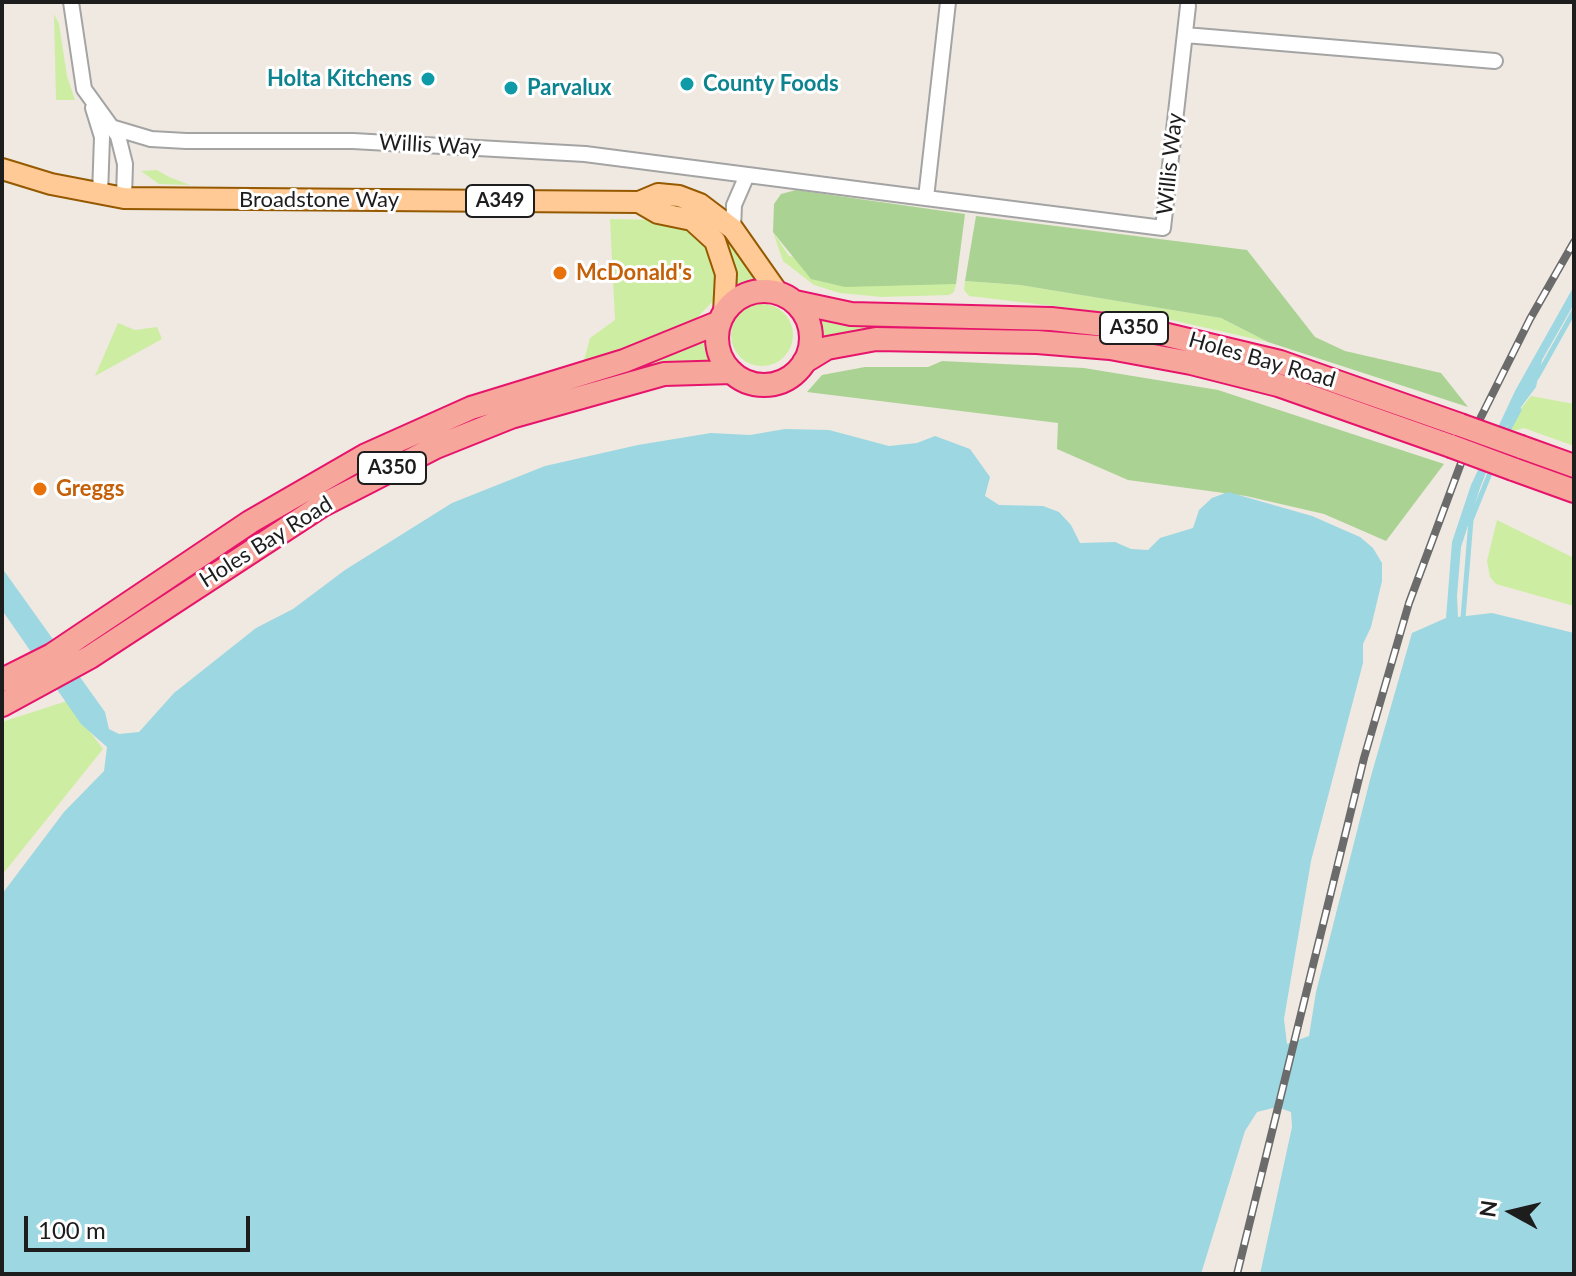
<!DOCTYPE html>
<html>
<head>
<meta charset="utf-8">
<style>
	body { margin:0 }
	#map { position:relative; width:1576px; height:1276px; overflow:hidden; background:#efe9e1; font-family:Lato,sans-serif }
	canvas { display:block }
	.frame { position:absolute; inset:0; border:4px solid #1d1d1d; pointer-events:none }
	.north { position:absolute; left:1472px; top:1172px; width:80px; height:80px; -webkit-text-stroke:6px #fff; paint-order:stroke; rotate:278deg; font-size:22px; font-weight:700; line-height:32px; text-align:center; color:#1d1d1d }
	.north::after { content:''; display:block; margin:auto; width:28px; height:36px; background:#1d1d1d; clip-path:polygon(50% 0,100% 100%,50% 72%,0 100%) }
	.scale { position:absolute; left:24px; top:1216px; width:226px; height:36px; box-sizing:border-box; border:4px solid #1d1d1d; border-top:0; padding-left:10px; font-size:24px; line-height:28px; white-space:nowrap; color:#1d1d1d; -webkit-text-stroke:6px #fff; paint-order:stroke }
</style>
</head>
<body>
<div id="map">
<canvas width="1576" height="1276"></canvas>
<div class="frame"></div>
<div class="north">N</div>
<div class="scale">100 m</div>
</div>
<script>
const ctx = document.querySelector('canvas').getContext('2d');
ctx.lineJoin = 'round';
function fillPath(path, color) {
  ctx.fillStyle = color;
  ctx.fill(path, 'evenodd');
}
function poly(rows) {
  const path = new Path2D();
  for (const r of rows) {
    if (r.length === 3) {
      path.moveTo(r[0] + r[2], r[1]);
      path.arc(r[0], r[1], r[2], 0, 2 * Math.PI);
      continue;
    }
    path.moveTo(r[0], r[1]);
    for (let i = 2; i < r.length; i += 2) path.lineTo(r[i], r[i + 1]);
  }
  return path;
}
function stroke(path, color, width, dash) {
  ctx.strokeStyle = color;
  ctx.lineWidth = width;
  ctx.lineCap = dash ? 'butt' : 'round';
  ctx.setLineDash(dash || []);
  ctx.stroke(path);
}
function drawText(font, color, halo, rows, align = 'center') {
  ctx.font = font + ' Lato,sans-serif';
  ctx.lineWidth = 6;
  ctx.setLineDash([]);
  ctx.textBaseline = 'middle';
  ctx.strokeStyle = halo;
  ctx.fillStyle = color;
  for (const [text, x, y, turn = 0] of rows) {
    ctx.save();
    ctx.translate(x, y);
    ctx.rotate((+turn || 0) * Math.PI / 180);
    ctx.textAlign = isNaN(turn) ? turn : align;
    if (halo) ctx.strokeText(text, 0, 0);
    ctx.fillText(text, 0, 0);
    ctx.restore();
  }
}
fillPath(poly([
	[54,14,59,24,67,76,75,100,56,100],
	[157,170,169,177,190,185,159,184,141,171],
	[679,203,715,222,756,279,732,287,732,263,658,205],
	[610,219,663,220,691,228,716,257,718,287,714,300,691,324,674,333,583,364,590,338,615,320],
	[773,232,789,256,911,283,956,284,954,292,949,295,882,297,840,293,814,285,783,261],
	[965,281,1020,285,1221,318,1268,342,1172,320,969,296,964,290],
	[762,335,31],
	[815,316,853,325,880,325,880,331,818,343],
	[118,323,135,330,157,327,162,339,95,376],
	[705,341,711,361,685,362,647,372,645,366],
	[1531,396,1574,404,1574,446,1524,428,1501,434],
	[1497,520,1574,558,1574,606,1496,584,1490,577,1487,561],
	[67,701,103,749,2,875,2,722]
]), '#cdeea2');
fillPath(poly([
	[796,190,965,214,956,284,845,287,811,279,773,232,774,204,781,194],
	[976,216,1247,250,1315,337,1345,351,1441,373,1468,407,1268,342,1221,318,1020,285,965,281],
	[942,361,1084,368,1218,390,1444,464,1386,541,1324,514,1246,496,1128,480,1057,449,1058,423,807,392,822,375,865,367,928,367]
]), '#aad292');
fillPath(poly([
	[1574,286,1574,304,1542,360,1536,387,1501,434,1480,488,1461,547,1457,596,1458,617,1492,613,1574,633,1574,1274,1260,1274,1292,1127,1291,1112,1277,1107,1257,1112,1245,1131,1201,1274,2,1274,2,894,64,812,104,771,107,747,81,724,2,610,2,568,105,712,109,729,119,734,139,732,174,693,256,628,293,609,345,570,452,503,545,466,638,445,711,433,750,435,785,429,829,430,889,446,917,443,935,436,970,449,990,477,985,496,999,505,1043,506,1059,512,1071,525,1080,543,1115,542,1131,549,1148,550,1160,538,1193,528,1199,510,1212,498,1228,492,1312,516,1360,537,1373,548,1382,563,1382,581,1371,627,1363,644,1363,663,1311,861,1284,1019,1287,1044,1309,1036,1316,992,1371,776,1412,633,1446,618,1452,542,1471,485,1515,391]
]), '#9dd7e1');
stroke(poly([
	[1537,377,1574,311],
	[1505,436,1519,410],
	[1463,618,1471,520,1492,468]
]), '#9dd7e1', 5);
const minor = poly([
	[71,2,84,89,118,136,125,164,124,198],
	[1185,35,1495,61],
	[93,108,102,137,100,195],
	[114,128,151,139,186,141,353,141,585,154,926,198,948,2],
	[926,198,1163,228,1188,6],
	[733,229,734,205,747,175]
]);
const primary = poly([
	[2,169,51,184,124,198,639,202,658,194,679,196,700,204,733,229,778,293],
	[639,202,658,213,692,220,715,241,726,274,724,313]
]);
const trunk = poly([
	[764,338,47],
	[795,302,851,314,1051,319,1142,329,1280,362,1460,425],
	[804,362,827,348,876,339,1037,342,1110,348,1191,363,1278,385,1451,446],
	[1521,447,1574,466],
	[1513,469,1574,491],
	[2,680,52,655,250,522,366,455,471,408,624,361,720,322],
	[2,705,90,657,321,506,436,447,511,417,664,374,732,372]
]);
stroke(minor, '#a4a4a4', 18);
stroke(primary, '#955900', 24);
stroke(trunk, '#e7146c', 26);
stroke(minor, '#fff', 14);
stroke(primary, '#ffca96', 20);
stroke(trunk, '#f6a69a', 22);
const rail = poly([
	[1237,1274,1364,758,1409,603,1470,439,1530,319,1574,242]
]);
stroke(rail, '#6b6b6b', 8);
stroke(rail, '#fff', 5, [15]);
const trunkBridge = poly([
	[1460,425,1521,447],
	[1451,446,1513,469]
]);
stroke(trunkBridge, '#e7146c', 26, []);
stroke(trunkBridge, '#f6a69a', 22);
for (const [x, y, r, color] of [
	[428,79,8,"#0f9aa8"],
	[687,84,8,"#0f9aa8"],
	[511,88,8,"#0f9aa8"],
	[560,273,8,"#e8710a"],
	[40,489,8,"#e8710a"]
]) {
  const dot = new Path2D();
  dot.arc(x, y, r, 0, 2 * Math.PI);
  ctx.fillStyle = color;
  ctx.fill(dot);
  stroke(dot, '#fff', 3);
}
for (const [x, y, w] of [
	[500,201,68],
	[1134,328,68],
	[392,468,68]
]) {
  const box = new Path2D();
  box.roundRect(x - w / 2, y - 16, w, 32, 6);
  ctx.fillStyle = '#fff';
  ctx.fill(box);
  stroke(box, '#1d1d1d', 2);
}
drawText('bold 20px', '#1d1d1d', null, [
	["A349",500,201],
	["A350",1134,328],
	["A350",392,468]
]);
drawText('bold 22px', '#0d838f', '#fff', [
	["Holta Kitchens",412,79,"right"],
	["County Foods",703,84],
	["Parvalux",527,88]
], 'left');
drawText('22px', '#1d1d1d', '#fff', [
	["Willis Way",430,145,3],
	["Willis Way",1170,164,-84],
	["Broadstone Way",319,200],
	["Holes Bay Road",1262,360,16],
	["Holes Bay Road",266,542,-32]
]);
drawText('bold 22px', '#c56008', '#fff', [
	["McDonald's",576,273],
	["Greggs",56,489]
], 'left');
</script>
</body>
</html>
